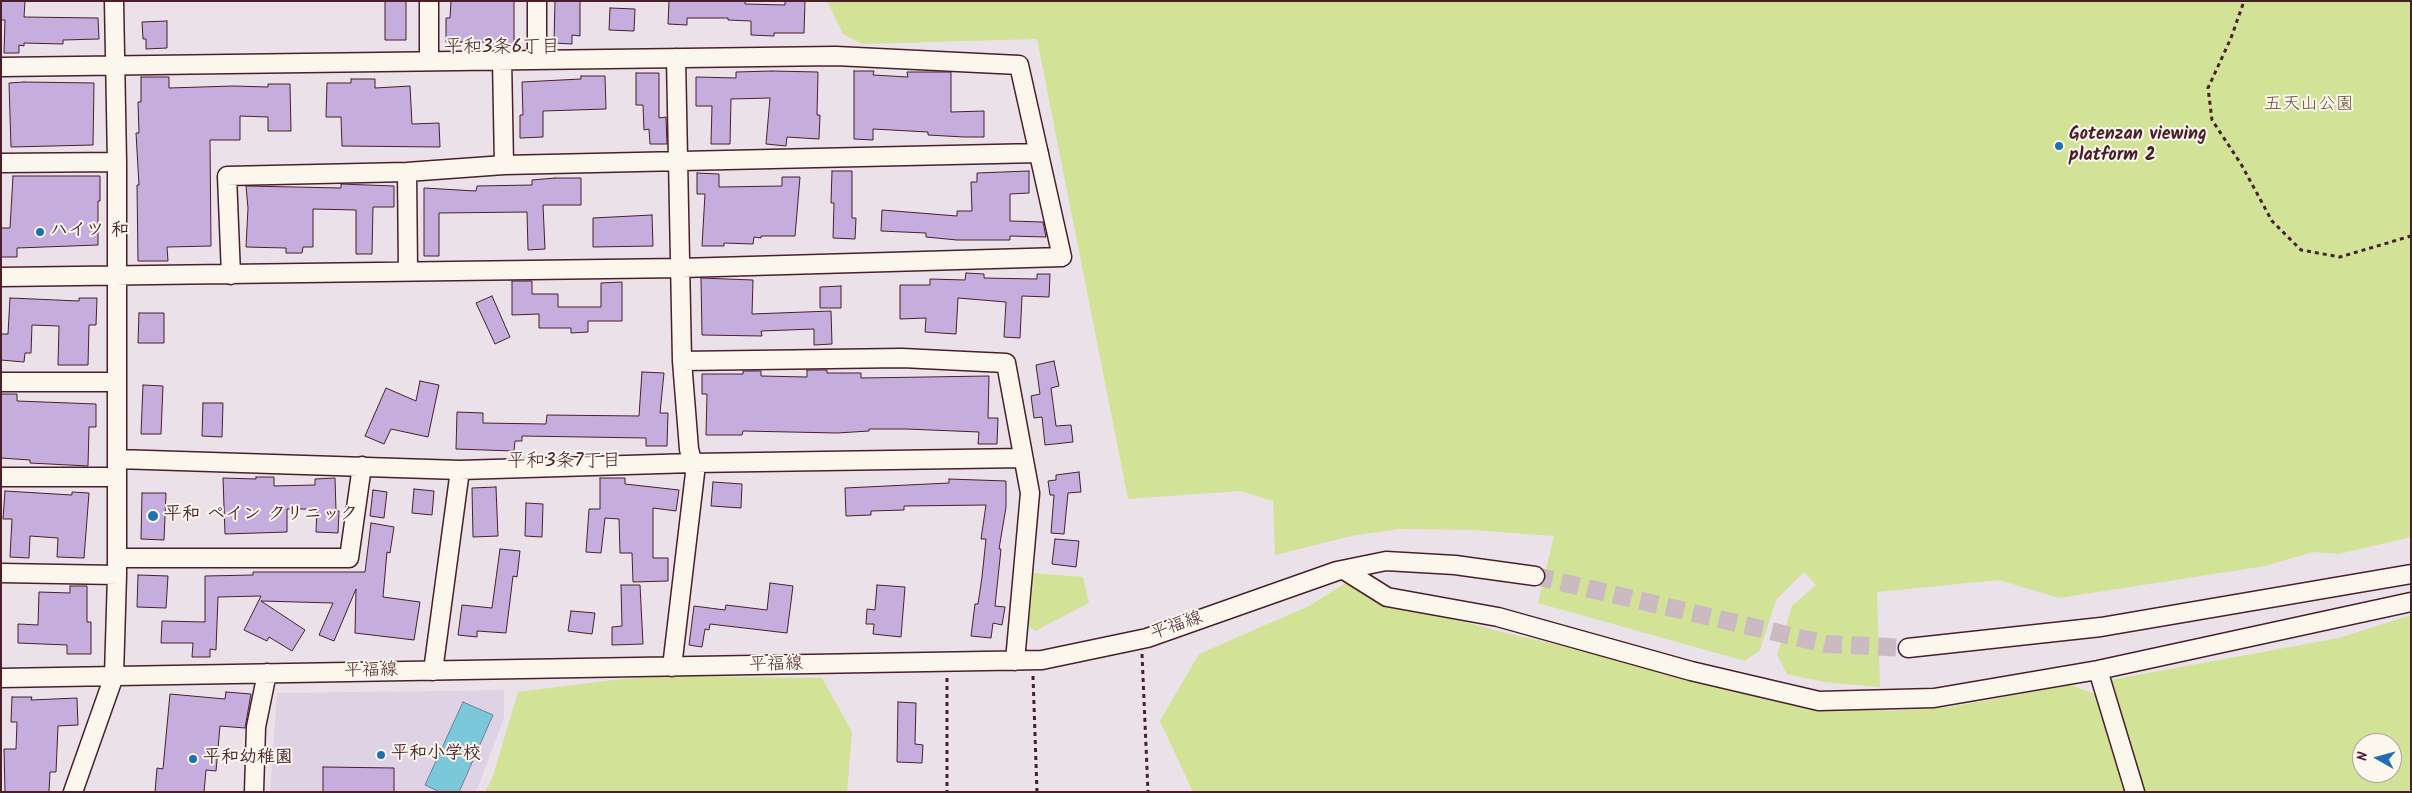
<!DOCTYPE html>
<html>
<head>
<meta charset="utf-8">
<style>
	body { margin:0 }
	#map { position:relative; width:2412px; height:793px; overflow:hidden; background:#ebe1e8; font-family:Kalam,sans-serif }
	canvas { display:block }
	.frame { position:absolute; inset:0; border:2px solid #4a1f2b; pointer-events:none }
	.north { position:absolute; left:2352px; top:733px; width:50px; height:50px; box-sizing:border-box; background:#fbf7ec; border:1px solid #b4a19f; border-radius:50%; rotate:277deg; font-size:14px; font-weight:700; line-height:20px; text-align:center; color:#4a1f2b }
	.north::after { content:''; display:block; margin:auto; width:18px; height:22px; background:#1f6fb2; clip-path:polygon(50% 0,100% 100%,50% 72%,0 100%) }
</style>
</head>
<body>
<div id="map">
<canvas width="2412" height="793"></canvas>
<div class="frame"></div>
<div class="north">N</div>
</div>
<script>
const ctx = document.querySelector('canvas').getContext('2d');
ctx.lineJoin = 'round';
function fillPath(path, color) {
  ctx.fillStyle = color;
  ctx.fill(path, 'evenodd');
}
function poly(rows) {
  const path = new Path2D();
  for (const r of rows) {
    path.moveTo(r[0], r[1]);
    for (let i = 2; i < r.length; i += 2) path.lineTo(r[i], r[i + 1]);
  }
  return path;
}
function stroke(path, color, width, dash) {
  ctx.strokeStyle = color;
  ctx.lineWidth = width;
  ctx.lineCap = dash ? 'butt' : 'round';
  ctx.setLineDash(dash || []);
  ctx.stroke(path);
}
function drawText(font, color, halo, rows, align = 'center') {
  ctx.font = font + ' Kalam,"Klee One",sans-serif';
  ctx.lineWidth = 4;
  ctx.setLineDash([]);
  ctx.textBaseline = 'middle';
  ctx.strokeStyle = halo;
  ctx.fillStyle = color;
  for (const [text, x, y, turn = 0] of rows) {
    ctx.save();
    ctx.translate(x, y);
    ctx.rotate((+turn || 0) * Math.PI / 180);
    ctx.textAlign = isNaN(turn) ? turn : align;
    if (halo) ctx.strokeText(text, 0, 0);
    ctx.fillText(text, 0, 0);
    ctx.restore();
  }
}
fillPath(poly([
	[504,690,504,718,476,792,270,792,277,693]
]), '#e0d2e5');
fillPath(poly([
	[827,1,2411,1,2411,537,2339,554,2313,552,2265,566,2059,598,1999,580,1877,592,1880,687,1824,682,1787,674,1777,655,1792,606,1816,585,1804,572,1776,600,1760,650,1745,661,1538,603,1554,536,1472,530,1400,529,1351,536,1275,555,1273,501,1240,491,1128,499,1037,39,862,44,843,34],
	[1032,573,1083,577,1089,603,1035,631,1026,624],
	[1349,581,1388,602,1506,633,1819,704,1890,711,1950,707,2071,685,2113,701,2110,680,2339,638,2411,615,2411,792,1193,792,1160,721,1199,654,1309,606],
	[2362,743,2392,743,2392,773,2362,773],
	[676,676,822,678,852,732,847,792,485,792,492,779,518,692,621,679]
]), '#d2e397');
const water = poly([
	[463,702,493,715,459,792,440,792,425,785,463,702]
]);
fillPath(water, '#7bc8da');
stroke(water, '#678494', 1);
const building = poly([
	[1,1,25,1,24,17,98,18,99,39,63,40,63,44,24,43,24,46,19,45,19,53,4,53,5,20,1,20,1,1],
	[385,1,406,1,406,40,385,40,385,1],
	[451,1,514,1,514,46,490,46,490,42,446,42,446,18,450,18,451,1],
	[555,1,580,1,580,36,572,35,572,44,554,43,555,1],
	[669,1,745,1,745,4,785,5,785,1,805,1,804,33,774,33,774,36,751,35,751,21,728,20,728,18,687,18,687,25,668,24,669,1],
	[610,8,635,9,634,31,609,30,610,8],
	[167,21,167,48,146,49,146,39,143,39,142,22,167,21],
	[772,71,818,72,817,115,820,115,819,139,787,137,786,146,766,144,770,98,731,99,730,144,711,144,712,106,696,106,696,77,736,78,736,72,772,71],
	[854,71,874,71,873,75,908,77,907,72,951,72,951,112,984,111,984,137,964,137,928,135,928,132,873,129,873,140,854,139,854,71],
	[636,73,659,73,659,118,666,117,667,144,650,144,649,129,644,130,643,105,636,105,636,73],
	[581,76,605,76,606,109,543,111,543,137,520,138,520,115,523,115,522,82,581,79,581,76],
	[141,77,169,77,169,88,233,86,268,87,268,84,290,84,291,131,268,131,268,117,240,116,240,140,210,140,211,246,167,247,168,261,138,261,137,185,139,185,136,133,139,133,138,102,141,102,141,77],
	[351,79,375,79,375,88,410,86,412,124,439,123,440,147,342,146,341,117,326,117,327,83,351,83,351,79],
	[24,82,94,83,93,145,11,147,9,83,24,82],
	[832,171,852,171,852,218,856,218,855,239,833,238,834,203,831,203,832,171],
	[1029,171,1029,193,1010,194,1010,221,1043,222,1046,237,1010,236,1010,240,957,240,926,237,926,233,881,231,882,210,957,216,957,211,972,211,971,182,977,182,977,173,1029,171],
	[697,173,719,174,719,187,782,186,782,177,800,177,795,236,761,236,761,238,754,237,753,244,724,243,724,246,702,246,705,194,697,194,697,173],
	[13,176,100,176,100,201,98,201,98,245,17,248,17,257,1,257,1,228,10,228,13,176],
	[555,178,581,178,581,205,543,205,545,249,528,250,527,212,439,213,439,256,424,256,424,188,476,191,477,186,532,185,532,180,555,178],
	[341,184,394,186,394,207,373,207,372,254,356,254,356,210,313,209,313,247,303,247,302,253,286,253,286,248,246,247,248,208,246,186,341,188,341,184],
	[652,215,653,246,593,247,593,218,652,215],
	[966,273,984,274,984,278,1037,279,1037,274,1050,274,1049,297,1022,296,1020,338,1004,337,1006,302,958,298,956,334,925,332,926,318,900,319,900,285,930,285,930,279,965,280,966,273],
	[701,278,753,280,752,314,831,311,832,344,814,345,814,329,761,331,762,336,702,335,701,278],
	[512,281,532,281,532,294,558,294,558,307,601,307,601,283,622,282,622,321,588,321,588,332,571,333,571,328,539,328,539,314,512,315,512,281],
	[841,286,841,308,820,308,820,287,841,286],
	[492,296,510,337,495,344,476,303,492,296],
	[10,298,79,301,79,298,97,298,96,325,89,325,88,365,58,365,59,326,32,325,31,353,25,353,24,362,1,360,1,334,8,334,10,298],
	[139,313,164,313,164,343,138,343,139,313],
	[1054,361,1059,386,1051,388,1056,426,1071,425,1073,442,1045,445,1042,417,1034,418,1031,396,1040,394,1036,365,1054,361],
	[807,370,827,370,827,373,861,373,861,378,989,376,988,418,998,418,997,444,978,444,979,432,906,429,869,429,869,431,837,433,743,431,742,435,706,435,707,394,702,394,702,374,743,374,743,371,761,371,761,376,807,377,807,370],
	[642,372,664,373,660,413,668,413,667,446,646,446,646,438,522,436,522,441,515,441,514,451,456,449,457,412,483,413,483,423,546,424,547,415,639,416,642,372],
	[420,381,439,385,428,437,391,429,384,444,365,436,386,388,416,401,420,381],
	[143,385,163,386,161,434,141,434,143,385],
	[1,394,17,394,17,401,96,404,96,427,89,427,88,466,30,463,30,460,1,458,1,394],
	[203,403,223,403,222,437,202,436,203,403],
	[1079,472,1081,492,1068,493,1064,534,1051,533,1054,495,1050,495,1048,481,1056,480,1056,475,1079,472],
	[256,477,274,477,274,486,315,485,315,479,335,478,336,511,339,511,338,533,316,532,317,509,287,509,287,532,225,534,223,478,256,479,256,477],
	[600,478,625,478,625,484,679,490,676,511,653,508,653,558,668,558,668,581,633,582,632,553,620,553,619,519,605,518,601,553,586,552,589,509,600,509,600,478],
	[949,479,1006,481,1006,507,999,549,1001,549,995,606,1005,607,1002,625,993,623,991,638,971,636,975,604,978,604,982,577,986,539,981,539,986,505,904,506,904,510,871,511,871,515,846,516,845,488,949,483,949,479],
	[713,482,742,484,741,508,711,506,713,482],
	[496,487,498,536,473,537,472,488,496,487],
	[414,489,434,491,432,515,412,513,414,489],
	[373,490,387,492,384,518,370,516,373,490],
	[5,491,72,495,72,492,89,493,84,558,57,557,58,538,30,536,29,558,10,557,12,519,3,519,5,491],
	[142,493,166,493,164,540,141,539,142,493],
	[526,503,543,504,542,537,525,536,526,503],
	[371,523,394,527,390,553,387,552,383,597,420,602,414,640,355,633,356,589,334,641,319,635,333,603,261,601,305,630,292,651,269,637,267,641,244,630,261,596,218,597,216,650,210,649,210,657,192,657,193,643,161,643,162,621,205,622,205,576,253,575,253,572,365,572,371,523],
	[1055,539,1079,541,1076,567,1052,564,1055,539],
	[500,549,520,551,517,577,513,576,506,633,477,631,477,637,458,635,462,605,492,608,500,549],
	[138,575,168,576,166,608,137,607,138,575],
	[770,583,793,586,787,633,710,624,709,630,705,629,702,647,689,645,694,606,725,610,726,605,767,610,770,583],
	[621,585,640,585,643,644,612,645,612,627,622,626,621,585],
	[877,585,905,587,901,637,873,634,874,624,866,624,867,609,875,610,877,585],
	[70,586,87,586,87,622,91,622,91,654,67,654,67,645,18,643,18,624,38,625,39,592,70,593,70,586],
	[571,611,595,613,592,634,568,631,571,611],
	[226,692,251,694,245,728,220,726,216,771,206,770,204,792,155,792,157,768,163,769,170,694,225,699,226,692],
	[12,697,32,697,31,700,77,698,78,725,58,726,56,772,50,772,49,792,5,792,4,749,16,749,17,722,11,722,12,697],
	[898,702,916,703,915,744,923,745,922,763,897,762,898,702],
	[323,767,394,768,394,792,323,792,323,767]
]);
fillPath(building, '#c5aedd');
stroke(building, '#4a1f2b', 1);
stroke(poly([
	[1535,576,1826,644,1908,648]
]), '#cbbac2', 18, [18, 9]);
const minor = poly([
	[429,1,429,60],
	[537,1,537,59],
	[502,59,504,165],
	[1,67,836,56,1019,65,1062,257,681,268,1,277],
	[1,163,117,162],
	[407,172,408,271],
	[231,275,227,176,407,172,504,165,1039,153],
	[682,361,902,358,1006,363,1030,493,1015,661],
	[1,382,116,382],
	[117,459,460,470,693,463,1023,458],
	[1,477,116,477],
	[117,558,349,558,362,466],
	[1344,570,1387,597,1498,617,1691,671,1819,701,1934,698,2098,670,2411,602],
	[1,573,117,575],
	[1908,648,2101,627,2411,574],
	[672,667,695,473,689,449,682,361,676,58],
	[2098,670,2135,792],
	[433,671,460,470],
	[1,678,1042,660,1147,638,1337,571,1386,561,1455,565,1535,576],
	[73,792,114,676,117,575,117,162,114,1],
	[254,792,256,727,267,673]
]);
stroke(minor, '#4a1f2b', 21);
stroke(poly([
	[2243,4,2231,38,2208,88,2212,120,2241,164,2272,221,2301,250,2340,257,2411,236],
	[1142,654,1148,792],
	[1033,676,1037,792],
	[947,678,947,792]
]), '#4a1f2b', 3, [4, 4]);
stroke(minor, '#fbf7ec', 18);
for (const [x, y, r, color] of [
	[2059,146,5,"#1f6fb2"],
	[40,232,5,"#1f6fb2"],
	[153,516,6,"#1f6fb2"],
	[381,755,5,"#1f6fb2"],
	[193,759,5,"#1f6fb2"]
]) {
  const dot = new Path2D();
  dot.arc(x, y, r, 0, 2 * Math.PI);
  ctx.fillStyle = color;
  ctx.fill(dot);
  stroke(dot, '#fbf7ec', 2);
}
drawText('18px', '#6c5046', '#fbf7ec', [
	["五天山公園",2309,106]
]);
drawText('bold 18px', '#4a1f2b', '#fbf7ec', [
	["Gotenzan viewing",2069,136],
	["platform 2",2069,157],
	["ハイツ 和",50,232],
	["平和 ペイン クリニック",164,516],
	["平和小学校",391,755],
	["平和幼稚園",203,759]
], 'left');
drawText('18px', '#4a1f2b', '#fbf7ec', [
	["平福線",1177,627,-19],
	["平福線",776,666,-1],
	["平福線",371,672,-1]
]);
drawText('19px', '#4a1f2b', '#fbf7ec', [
	["平和3条6丁目",502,49],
	["平和3条7丁目",564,463]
]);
</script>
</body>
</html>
